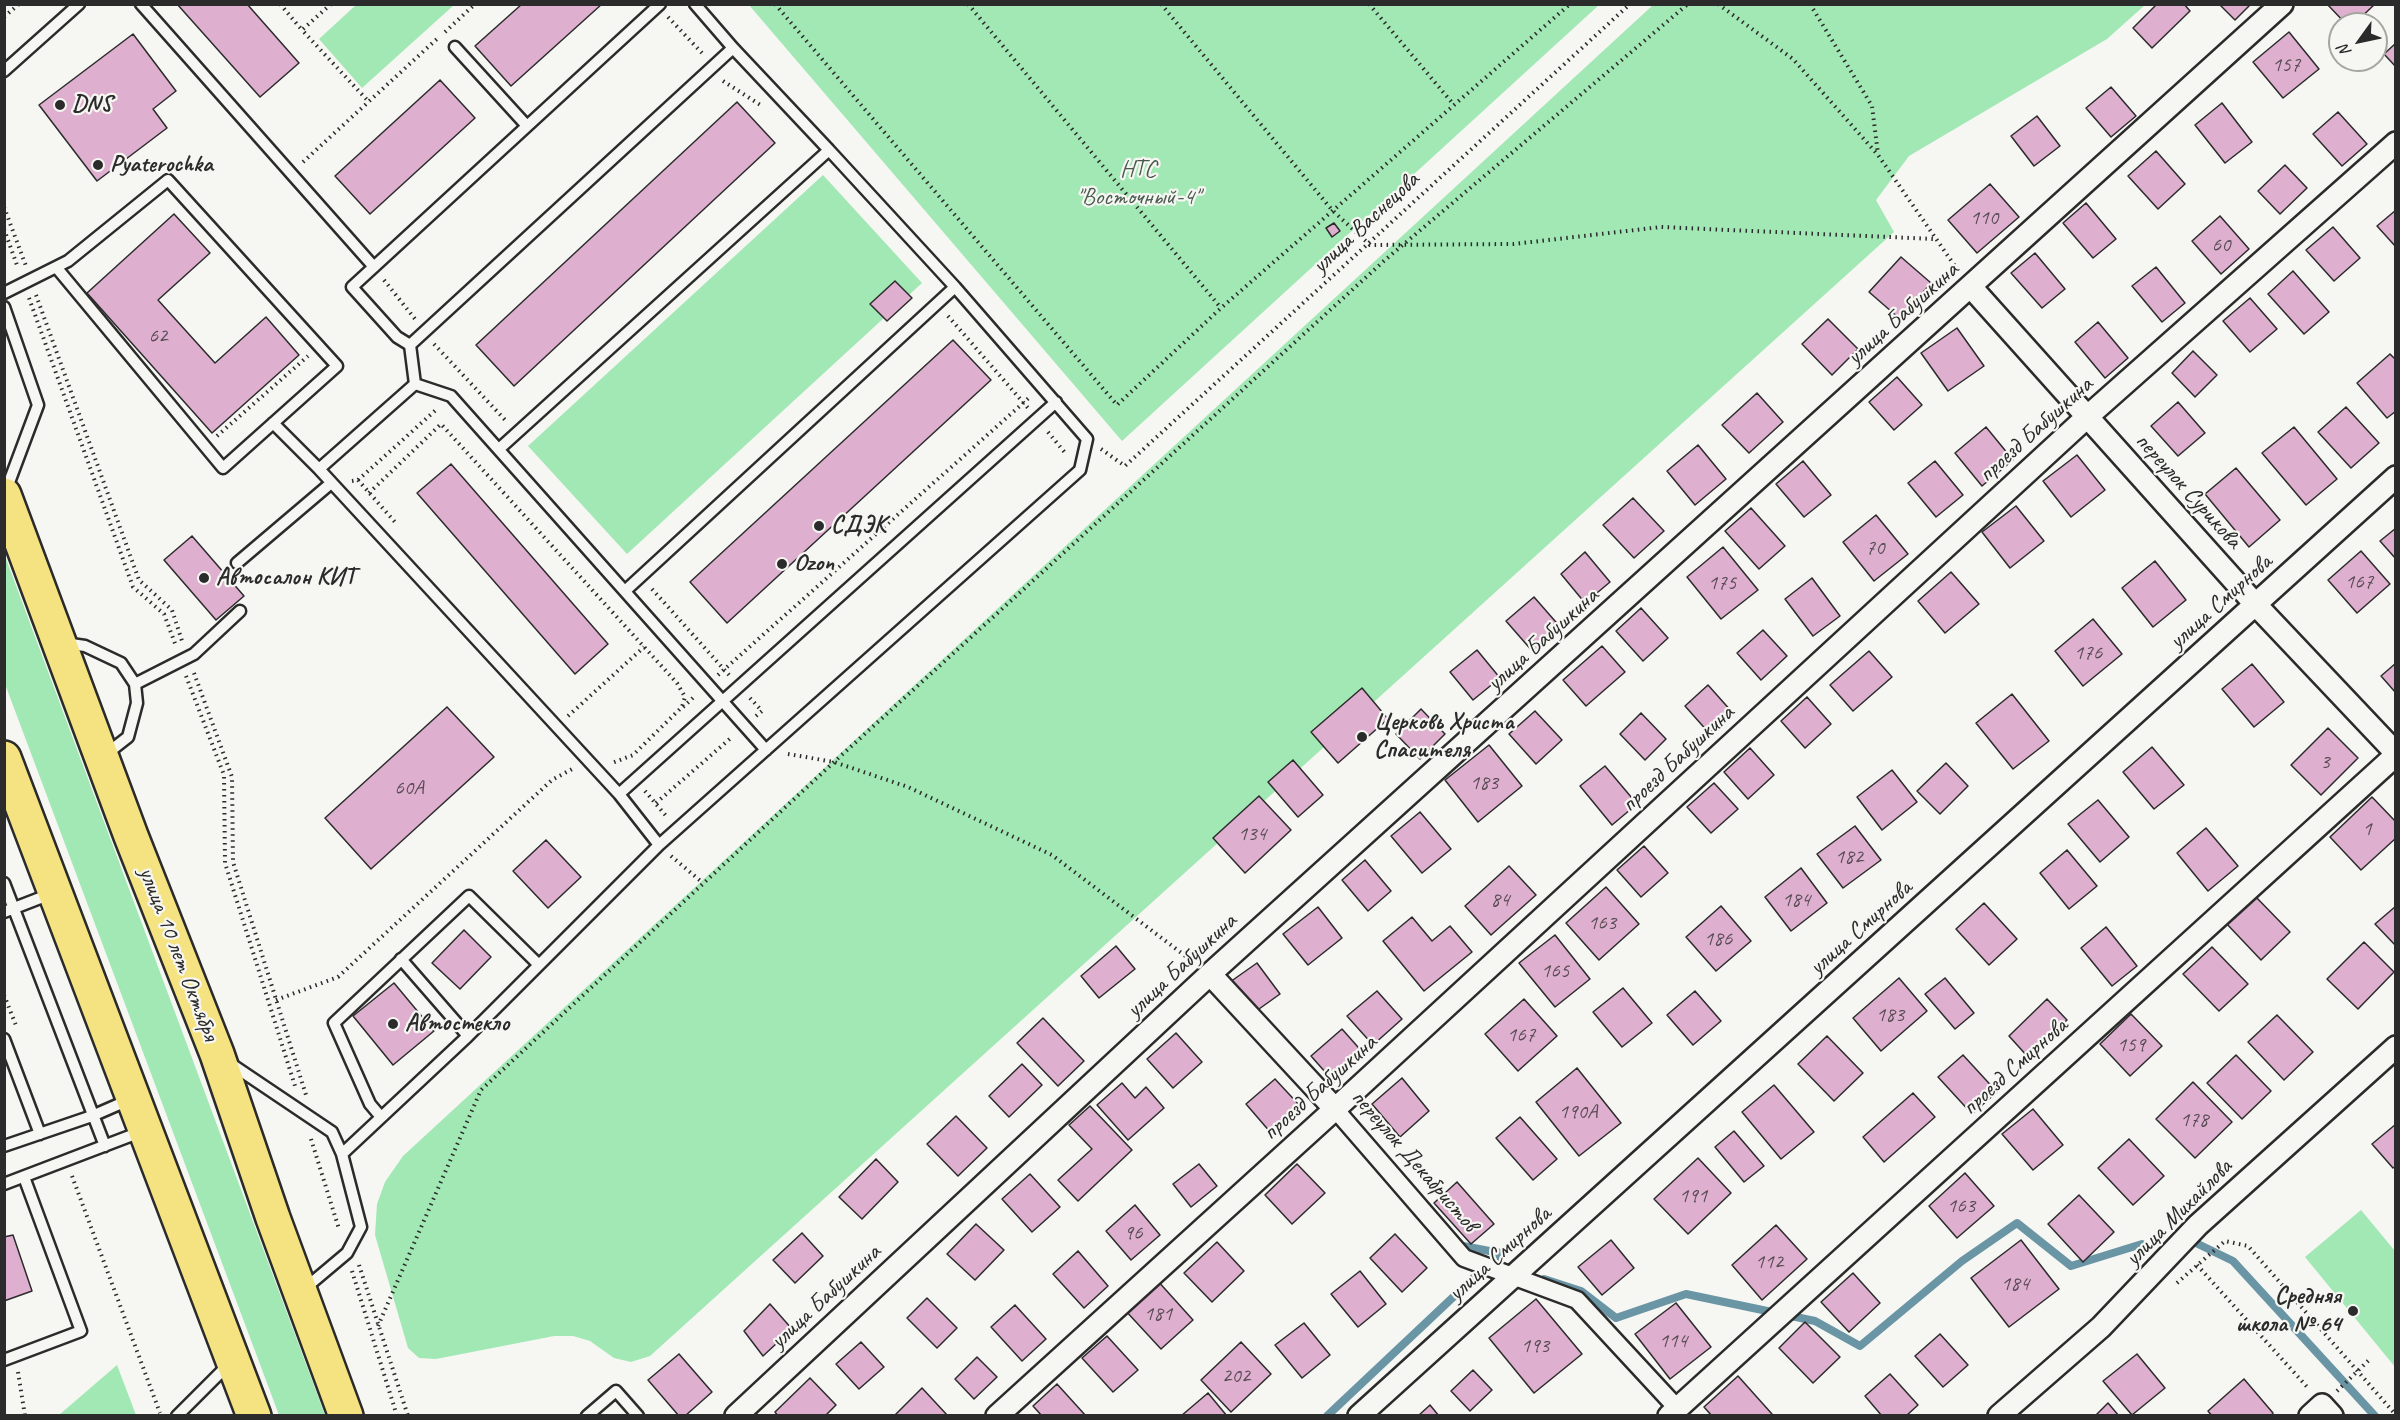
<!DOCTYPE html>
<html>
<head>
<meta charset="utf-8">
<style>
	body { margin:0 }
	#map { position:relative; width:2400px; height:1420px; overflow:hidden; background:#f6f6f2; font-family:Caveat,sans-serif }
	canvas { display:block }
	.frame { position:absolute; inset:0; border:6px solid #2b2b2b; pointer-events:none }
	.north { position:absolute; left:2328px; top:12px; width:60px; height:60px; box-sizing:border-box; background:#f6f6f2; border:2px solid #a5a5a2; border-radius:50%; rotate:237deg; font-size:16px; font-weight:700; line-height:24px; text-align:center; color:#2b2b2b }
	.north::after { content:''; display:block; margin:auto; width:21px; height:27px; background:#2b2b2b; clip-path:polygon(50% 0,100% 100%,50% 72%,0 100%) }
</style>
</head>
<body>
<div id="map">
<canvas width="2400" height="1420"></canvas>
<div class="frame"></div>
<div class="north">N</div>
</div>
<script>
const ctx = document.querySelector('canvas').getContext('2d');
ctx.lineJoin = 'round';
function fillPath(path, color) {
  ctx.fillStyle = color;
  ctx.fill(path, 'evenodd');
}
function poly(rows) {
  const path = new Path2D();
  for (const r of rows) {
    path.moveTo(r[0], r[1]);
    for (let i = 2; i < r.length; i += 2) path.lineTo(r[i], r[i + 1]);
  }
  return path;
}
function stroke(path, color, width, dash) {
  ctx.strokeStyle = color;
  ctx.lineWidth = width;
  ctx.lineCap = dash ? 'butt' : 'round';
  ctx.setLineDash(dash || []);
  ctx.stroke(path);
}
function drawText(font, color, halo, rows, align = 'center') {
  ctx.font = font + ' Caveat,sans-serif';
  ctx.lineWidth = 4.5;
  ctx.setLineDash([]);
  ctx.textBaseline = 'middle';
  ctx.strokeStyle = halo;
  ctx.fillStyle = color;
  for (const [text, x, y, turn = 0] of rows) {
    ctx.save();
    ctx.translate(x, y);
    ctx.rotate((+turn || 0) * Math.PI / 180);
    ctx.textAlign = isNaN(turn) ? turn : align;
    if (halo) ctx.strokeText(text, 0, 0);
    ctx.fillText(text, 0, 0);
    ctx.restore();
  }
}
fillPath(poly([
	[357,4,454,4,454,5,362,88,319,39],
	[749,5,1599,5,1122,441],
	[1653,5,2145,5,2107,39,1909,156,1876,200,1894,232,650,1356,631,1362,614,1358,590,1341,573,1336,554,1336,436,1359,419,1358,408,1348,375,1235,377,1204,385,1182,403,1156],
	[823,175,922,283,627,554,528,446],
	[4,556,5,556,325,1415,279,1415,5,684],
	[2361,1210,2395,1251,2395,1367,2305,1257],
	[117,1365,136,1415,59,1415]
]), '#a2e8b5');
stroke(poly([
	[2198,1244,2233,1261,2375,1416],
	[1458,1245,1500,1253],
	[1544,1279,1581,1291,1616,1318,1686,1294,1815,1321,1860,1346,1962,1261,2017,1223,2071,1266,2142,1244],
	[1327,1416,1500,1253]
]), '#6a95a5', 8);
const building = poly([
	[177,4,247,4,299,63,260,97,177,4],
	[522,4,602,4,511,86,475,46,522,4],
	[2157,4,2184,4,2190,11,2152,48,2133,28,2157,4],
	[2219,4,2251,4,2235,20,2219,4],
	[2327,4,2375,4,2354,24,2346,24,2327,4],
	[2289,32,2319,69,2283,98,2253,62,2289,32],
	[133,34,176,91,153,109,167,128,97,181,39,105,133,34],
	[2396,43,2396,67,2384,54,2396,43],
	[440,80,475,118,370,214,335,176,440,80],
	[2111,87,2136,116,2111,137,2086,108,2111,87],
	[737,102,775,143,514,386,476,345,737,102],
	[2222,103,2252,142,2225,163,2195,125,2222,103],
	[2338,112,2367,144,2342,166,2313,134,2338,112],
	[2037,116,2060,146,2034,166,2011,136,2037,116],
	[2156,151,2185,184,2158,209,2128,176,2156,151],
	[2285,165,2307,188,2280,214,2258,191,2285,165],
	[1990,184,2019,217,1977,253,1948,220,1990,184],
	[2086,203,2116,239,2093,258,2063,223,2086,203],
	[2396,210,2396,247,2377,226,2396,210],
	[174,214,210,253,158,300,215,363,266,317,299,355,212,433,87,293,174,214],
	[2220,216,2249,249,2221,274,2192,241,2220,216],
	[1334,223,1340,231,1332,237,1326,228,1334,223],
	[2333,227,2360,258,2334,281,2306,250,2333,227],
	[2035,253,2065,289,2042,308,2011,273,2035,253],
	[1901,257,1931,283,1900,319,1869,292,1901,257],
	[2156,267,2185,303,2162,322,2132,286,2156,267],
	[2293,271,2329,312,2304,334,2268,294,2293,271],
	[895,281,912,298,887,321,870,304,895,281],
	[2250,298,2277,329,2250,352,2223,321,2250,298],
	[1828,319,1858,349,1832,375,1802,344,1828,319],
	[2098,322,2128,358,2105,378,2075,342,2098,322],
	[1957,328,1984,366,1948,391,1921,353,1957,328],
	[953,340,991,380,727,623,690,582,953,340],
	[2193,351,2217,375,2195,397,2172,373,2193,351],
	[2390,354,2396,360,2396,411,2387,418,2357,383,2390,354],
	[1897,377,1922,405,1894,430,1869,402,1897,377],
	[1757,393,1783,422,1749,453,1722,425,1757,393],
	[2178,402,2205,433,2178,456,2151,426,2178,402],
	[2346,407,2379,443,2351,468,2318,432,2346,407],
	[1986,427,2013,460,1982,486,1955,453,1986,427],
	[2294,427,2337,479,2306,505,2262,453,2294,427],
	[1698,445,1726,479,1695,505,1667,471,1698,445],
	[2077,455,2105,490,2071,517,2043,481,2077,455],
	[1803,461,1831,495,1804,517,1776,484,1803,461],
	[1935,461,1963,495,1936,517,1908,483,1935,461],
	[451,464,608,644,575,674,417,493,451,464],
	[2236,468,2280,520,2249,547,2205,494,2236,468],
	[1633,498,1664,531,1634,558,1603,525,1633,498],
	[2016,506,2044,541,2010,568,1982,532,2016,506],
	[1751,508,1785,546,1759,569,1725,531,1751,508],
	[1876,515,1908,554,1874,581,1843,542,1876,515],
	[2396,528,2396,559,2380,541,2396,528],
	[192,536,244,596,216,620,164,560,192,536],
	[1723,547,1758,590,1721,619,1687,577,1723,547],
	[2361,551,2390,584,2357,613,2328,580,2361,551],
	[1585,552,1610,582,1585,603,1561,574,1585,552],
	[2155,561,2186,600,2153,627,2122,588,2155,561],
	[1951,572,1979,604,1945,633,1918,601,1951,572],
	[1812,578,1840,616,1813,636,1785,599,1812,578],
	[1534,597,1562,629,1534,653,1506,621,1534,597],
	[1641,608,1668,638,1643,661,1616,631,1641,608],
	[2093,619,2122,654,2083,686,2055,651,2093,619],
	[1763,630,1787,656,1761,680,1737,653,1763,630],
	[1602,646,1625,672,1586,706,1563,680,1602,646],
	[1477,650,1500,678,1473,700,1450,672,1477,650],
	[1869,651,1892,677,1853,711,1830,685,1869,651],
	[2396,663,2396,693,2381,676,2396,663],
	[2252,664,2284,702,2254,727,2222,689,2252,664],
	[1708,685,1732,712,1709,733,1685,706,1708,685],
	[1362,688,1388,719,1338,763,1311,732,1362,688],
	[2012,694,2049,741,2013,769,1976,723,2012,694],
	[1807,697,1831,724,1805,748,1781,721,1807,697],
	[447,707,494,757,371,869,325,818,447,707],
	[1421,709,1445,734,1420,759,1396,734,1421,709],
	[1535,711,1562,740,1536,764,1509,734,1535,711],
	[1641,713,1666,739,1645,760,1620,734,1641,713],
	[2328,728,2358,758,2321,795,2291,765,2328,728],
	[1489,745,1522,786,1478,822,1445,780,1489,745],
	[2152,747,2184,785,2154,809,2123,772,2152,747],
	[1750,748,1774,775,1748,799,1724,772,1750,748],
	[1293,760,1323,795,1298,817,1268,782,1293,760],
	[1946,763,1968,786,1940,814,1917,791,1946,763],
	[1605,766,1637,804,1612,825,1580,786,1605,766],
	[1892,770,1917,802,1882,830,1857,797,1892,770],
	[1714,783,1738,809,1711,833,1687,807,1714,783],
	[1259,796,1291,830,1245,873,1213,838,1259,796],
	[2372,797,2396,822,2396,838,2361,870,2330,837,2372,797],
	[2098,800,2129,837,2100,862,2068,824,2098,800],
	[1420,812,1451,849,1422,873,1391,836,1420,812],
	[1855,826,1881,860,1843,888,1817,854,1855,826],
	[2206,828,2238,866,2208,891,2177,853,2206,828],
	[546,840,581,877,548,908,513,871,546,840],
	[1644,846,1668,873,1641,897,1617,870,1644,846],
	[2067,850,2097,886,2069,909,2040,873,2067,850],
	[1365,860,1391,891,1368,911,1342,880,1365,860],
	[1509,866,1536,895,1491,935,1465,906,1509,866],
	[1801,868,1827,903,1791,931,1765,897,1801,868],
	[1606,887,1639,924,1599,960,1566,923,1606,887],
	[2254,895,2290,932,2261,960,2225,922,2254,895],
	[1984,903,2017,939,1989,965,1956,929,1984,903],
	[1721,906,1751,941,1716,971,1686,937,1721,906],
	[2396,906,2396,946,2375,924,2396,906],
	[1318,907,1342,938,1308,965,1283,934,1318,907],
	[1412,917,1432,941,1450,926,1472,952,1424,991,1383,941,1412,917],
	[2106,927,2137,966,2112,986,2081,948,2106,927],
	[464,930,491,957,460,989,432,963,464,930],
	[1555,935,1590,979,1555,1007,1519,963,1555,935],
	[2364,942,2394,972,2358,1009,2327,979,2364,942],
	[1116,946,1135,969,1099,998,1081,976,1116,946],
	[2212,947,2248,984,2219,1011,2183,974,2212,947],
	[1257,963,1280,994,1252,1014,1230,982,1257,963],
	[1899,978,1927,1011,1881,1051,1853,1018,1899,978],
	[1945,978,1974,1013,1955,1029,1925,994,1945,978],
	[394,983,434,1031,393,1065,353,1016,394,983],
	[1623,988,1652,1023,1622,1047,1593,1012,1623,988],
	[1377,991,1402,1019,1373,1045,1347,1016,1377,991],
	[1695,991,1721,1021,1693,1045,1667,1015,1695,991],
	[1524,999,1557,1036,1518,1071,1485,1034,1524,999],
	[2047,999,2067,1020,2028,1057,2009,1036,2047,999],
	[2131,1014,2162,1046,2130,1076,2100,1044,2131,1014],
	[2277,1015,2313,1052,2284,1080,2248,1042,2277,1015],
	[1043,1018,1084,1061,1058,1086,1017,1043,1043,1018],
	[1342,1029,1365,1055,1334,1082,1311,1056,1342,1029],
	[1176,1033,1202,1062,1173,1088,1147,1059,1176,1033],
	[1827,1036,1863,1073,1834,1101,1798,1064,1827,1036],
	[1963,1055,1997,1092,1972,1114,1938,1077,1963,1055],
	[2236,1055,2271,1091,2242,1119,2207,1083,2236,1055],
	[1022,1064,1042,1085,1009,1117,989,1096,1022,1064],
	[1577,1068,1621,1123,1579,1156,1536,1102,1577,1068],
	[1402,1078,1429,1111,1400,1137,1372,1104,1402,1078],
	[1275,1079,1301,1107,1271,1133,1246,1104,1275,1079],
	[2193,1082,2232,1122,2195,1158,2156,1119,2193,1082],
	[1122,1083,1135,1098,1146,1087,1164,1108,1128,1140,1097,1105,1122,1083],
	[1774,1085,1814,1132,1781,1159,1742,1112,1774,1085],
	[1913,1093,1935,1117,1884,1162,1863,1137,1913,1093],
	[1090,1106,1132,1150,1078,1201,1058,1180,1092,1149,1069,1125,1090,1106],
	[2033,1109,2063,1145,2033,1170,2002,1134,2033,1109],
	[956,1116,987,1148,958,1176,927,1144,956,1116],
	[1520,1117,1557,1159,1533,1180,1496,1138,1520,1117],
	[2396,1124,2396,1166,2393,1168,2372,1144,2396,1124],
	[1734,1131,1764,1166,1744,1182,1715,1147,1734,1131],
	[2129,1139,2164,1176,2133,1205,2098,1168,2129,1139],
	[1698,1158,1731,1193,1688,1234,1654,1199,1698,1158],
	[876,1159,898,1182,862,1219,839,1197,876,1159],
	[1199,1164,1217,1186,1191,1207,1173,1184,1199,1164],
	[1297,1164,1325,1193,1292,1224,1265,1195,1297,1164],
	[1965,1173,1994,1206,1957,1238,1929,1206,1965,1173],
	[1030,1174,1060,1207,1032,1232,1002,1199,1030,1174],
	[1457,1182,1494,1224,1471,1244,1434,1203,1457,1182],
	[2079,1195,2114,1232,2083,1262,2048,1224,2079,1195],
	[1135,1205,1160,1235,1131,1260,1106,1231,1135,1205],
	[976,1224,1004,1250,975,1280,947,1254,976,1224],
	[1776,1225,1807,1259,1762,1300,1732,1265,1776,1225],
	[802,1233,823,1256,795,1283,773,1260,802,1233],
	[1395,1234,1427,1268,1402,1292,1370,1258,1395,1234],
	[13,1235,32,1291,4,1301,4,1237,13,1235],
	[1611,1240,1634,1268,1602,1295,1578,1267,1611,1240],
	[2021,1240,2059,1289,2009,1327,1971,1278,2021,1240],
	[1217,1242,1244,1271,1212,1302,1184,1273,1217,1242],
	[1078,1251,1108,1286,1084,1308,1053,1274,1078,1251],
	[1360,1271,1386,1304,1358,1327,1331,1294,1360,1271],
	[1853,1273,1880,1303,1849,1332,1821,1302,1853,1273],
	[1156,1279,1193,1320,1161,1349,1124,1309,1156,1279],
	[927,1298,957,1328,937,1348,907,1318,927,1298],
	[1536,1299,1582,1354,1534,1393,1489,1338,1536,1299],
	[1676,1303,1711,1347,1670,1379,1635,1334,1676,1303],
	[770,1304,792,1329,763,1356,744,1331,770,1304],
	[1015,1305,1046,1339,1022,1361,991,1327,1015,1305],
	[1805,1322,1840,1357,1813,1383,1779,1348,1805,1322],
	[1304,1323,1330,1355,1302,1378,1275,1345,1304,1323],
	[1940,1334,1968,1365,1943,1387,1915,1356,1940,1334],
	[1107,1336,1138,1370,1113,1392,1082,1358,1107,1336],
	[861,1342,884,1367,859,1389,836,1364,861,1342],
	[1241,1342,1271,1374,1231,1412,1201,1380,1241,1342],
	[679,1354,712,1392,685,1416,679,1416,648,1380,679,1354],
	[2137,1354,2165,1388,2132,1415,2103,1381,2137,1354],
	[977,1357,997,1377,974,1399,955,1379,977,1357],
	[1473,1370,1492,1390,1470,1411,1451,1391,1473,1370],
	[1890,1374,1918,1405,1906,1416,1882,1416,1865,1396,1890,1374],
	[1738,1376,1772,1414,1770,1416,1712,1416,1704,1407,1738,1376],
	[810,1378,836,1405,825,1416,778,1416,775,1412,810,1378],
	[2244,1379,2273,1413,2271,1416,2212,1416,2208,1411,2244,1379],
	[1057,1384,1086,1416,1042,1416,1033,1406,1057,1384],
	[922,1388,948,1416,894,1416,922,1388],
	[1208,1393,1227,1416,1181,1416,1208,1393],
	[2108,1403,2119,1416,2095,1416,2108,1403],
	[1430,1405,1439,1416,1418,1416,1430,1405]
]);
fillPath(building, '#dfafcf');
stroke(building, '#2b2b2b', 1.5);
const service = poly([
	[141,4,374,267],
	[695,4,733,48],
	[455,47,527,126],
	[4,71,79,4],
	[829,150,955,287],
	[4,293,68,261,168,180,337,366,223,468,56,267],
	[4,307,38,405,5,493],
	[410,345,415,384],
	[273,423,319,469],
	[499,449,829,150,733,48,410,345,397,337,352,287,660,4],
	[237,563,330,484],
	[64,643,85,646,121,663,135,684],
	[105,755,128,737,137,703,135,684,194,654,240,611],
	[619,794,1056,402],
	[659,845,619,794,319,469,415,384,451,396,766,750],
	[4,883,105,1146],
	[4,912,53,893],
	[401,959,468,1036],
	[4,1039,40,1134],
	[228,1062,332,1132,342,1154,361,1227,347,1253,303,1290],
	[381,1117,370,1104,334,1023,469,896,539,965],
	[4,1146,92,1116,131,1099],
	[342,1154,468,1036,659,845,1080,470,1087,439,955,287,625,591],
	[4,1184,143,1131],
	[4,1360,81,1331,24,1177],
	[177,1416,230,1363],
	[587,1416,616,1391,638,1416]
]);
const pedestrian = poly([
	[1335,1109,1464,1258,1577,1300,1677,1408]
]);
const minor = poly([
	[1971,287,2256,605,2396,753],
	[1210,974,1335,1109],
	[736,1416,1210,974,2282,4],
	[997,1416,1335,1109,2087,417,2396,143],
	[1359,1416,2396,477],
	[1669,1416,2396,755],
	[1999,1416,2101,1327,2198,1225,2396,1047],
	[2310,1416,2322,1405,2332,1416]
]);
const primary = poly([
	[4,495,131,836,217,1054,273,1218,346,1416],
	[4,758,254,1416]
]);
stroke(service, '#2b2b2b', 15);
stroke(pedestrian, '#2b2b2b', 21);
stroke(minor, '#2b2b2b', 26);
stroke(primary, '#2b2b2b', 38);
stroke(poly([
	[280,4,302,30],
	[331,4,302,30,369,102],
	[775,4,1117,405,1221,308,1570,4],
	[968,4,1221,308],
	[1161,4,1332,210,1370,245,1514,244,1661,227,1934,239],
	[1369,4,1454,105],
	[1718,4,1793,59,1878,155,1957,269],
	[1810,4,1872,106,1878,154],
	[4,17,19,4],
	[668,17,702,53],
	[445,32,475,4],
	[723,81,762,106],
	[303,162,439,37],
	[4,207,26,266],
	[4,229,18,268],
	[384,280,415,319],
	[36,295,139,580,172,610,182,641],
	[29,298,133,587,164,614,176,646],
	[948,316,1028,408],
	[434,344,507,422],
	[1048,432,1066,454],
	[217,436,308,356],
	[1101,449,1125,466,1630,4],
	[358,480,437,409],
	[352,481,358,480,395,522],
	[369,493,441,424,677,683,685,697,682,707,633,755,612,763],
	[652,589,729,675],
	[194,673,232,777,233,862,306,1095],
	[718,675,1031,396],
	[186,676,224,775,225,863,295,1086],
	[750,698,762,711,756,716],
	[683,707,695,696],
	[568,716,644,647],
	[788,754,834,762,908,787,1052,855,1192,961],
	[645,791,667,817],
	[656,803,732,737],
	[671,856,703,883],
	[4,995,17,1028],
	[276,1000,338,977,552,780,572,769],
	[311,1139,339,1229],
	[72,1176,160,1413],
	[359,1265,408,1416],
	[2197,1265,2309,1389],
	[352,1271,397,1416],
	[2177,1283,2225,1241,2248,1246,2396,1415],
	[378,1326,481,1090,834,762,1385,260,1688,4],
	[18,1372,25,1416],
	[2337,1391,2371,1358]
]), '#2b2b2b', 4, [1.5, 4.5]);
stroke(service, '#f6f6f2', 10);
stroke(pedestrian, '#f6f6f2', 16);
stroke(minor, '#f6f6f2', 21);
stroke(primary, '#f5e382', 33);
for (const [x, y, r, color] of [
	[60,105,6,"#2b2b2b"],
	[98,165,6,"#2b2b2b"],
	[819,526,6,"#2b2b2b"],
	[782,564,6,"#2b2b2b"],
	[204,578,6,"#2b2b2b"],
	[1362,737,6,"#2b2b2b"],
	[393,1024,6,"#2b2b2b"],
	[2353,1311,6,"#2b2b2b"]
]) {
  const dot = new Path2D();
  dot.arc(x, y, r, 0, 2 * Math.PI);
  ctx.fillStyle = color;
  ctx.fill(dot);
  stroke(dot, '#f6f6f2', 2);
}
drawText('21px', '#584c54', null, [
	["157",2286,65],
	["110",1984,218],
	["60",2221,245],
	["62",158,336],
	["70",1875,548],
	["167",2359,582],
	["175",1722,583],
	["176",2088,653],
	["3",2325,762],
	["183",1484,783],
	["60А",409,788],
	["1",2367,829],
	["134",1252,834],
	["182",1849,857],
	["84",1500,900],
	["184",1796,900],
	["163",1602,923],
	["186",1718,939],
	["165",1555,971],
	["183",1890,1015],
	["167",1521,1035],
	["159",2131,1045],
	["190А",1578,1112],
	["178",2194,1120],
	["191",1693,1196],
	["163",1961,1206],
	["96",1133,1233],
	["112",1769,1262],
	["184",2015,1284],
	["181",1158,1314],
	["114",1673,1341],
	["193",1535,1346],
	["202",1236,1376]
]);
drawText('bold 24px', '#2b2b2b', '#f6f6f2', [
	["DNS",72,105],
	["Pyaterochka",110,165],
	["СДЭК",831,526],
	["Ozon",794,564],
	["Автосалон КИТ",216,578],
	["Церковь Христа",1374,723],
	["Спасителя",1374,751],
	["Автостекло",405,1024],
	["Средняя",2341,1297,"right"],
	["школа № 64",2341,1325,"right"]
], 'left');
drawText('24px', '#495a4e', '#f6f6f2', [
	["НТС",1138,170],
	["\"Восточный-4\"",1138,198]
]);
drawText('24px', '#2b2b2b', '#f6f6f2', [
	["улица Васнецова",1366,223,-43],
	["улица Бабушкина",1903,314,-42],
	["проезд Бабушкина",2036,430,-42],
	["переулок Сурикова",2188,491,48],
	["улица Смирнова",2221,602,-42],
	["улица Бабушкина",1543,640,-42],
	["проезд Бабушкина",1678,759,-43],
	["улица Смирнова",1861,928,-42],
	["улица 10 лет Октября",178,954,69],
	["улица Бабушкина",1182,966,-43],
	["проезд Смирнова",2015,1067,-42],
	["проезд Бабушкина",1320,1088,-42],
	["переулок Декабристов",1414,1161,49],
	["улица Михайлова",2179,1213,-45],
	["улица Смирнова",1500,1254,-42],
	["улица Бабушкина",826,1297,-43]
]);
</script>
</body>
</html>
